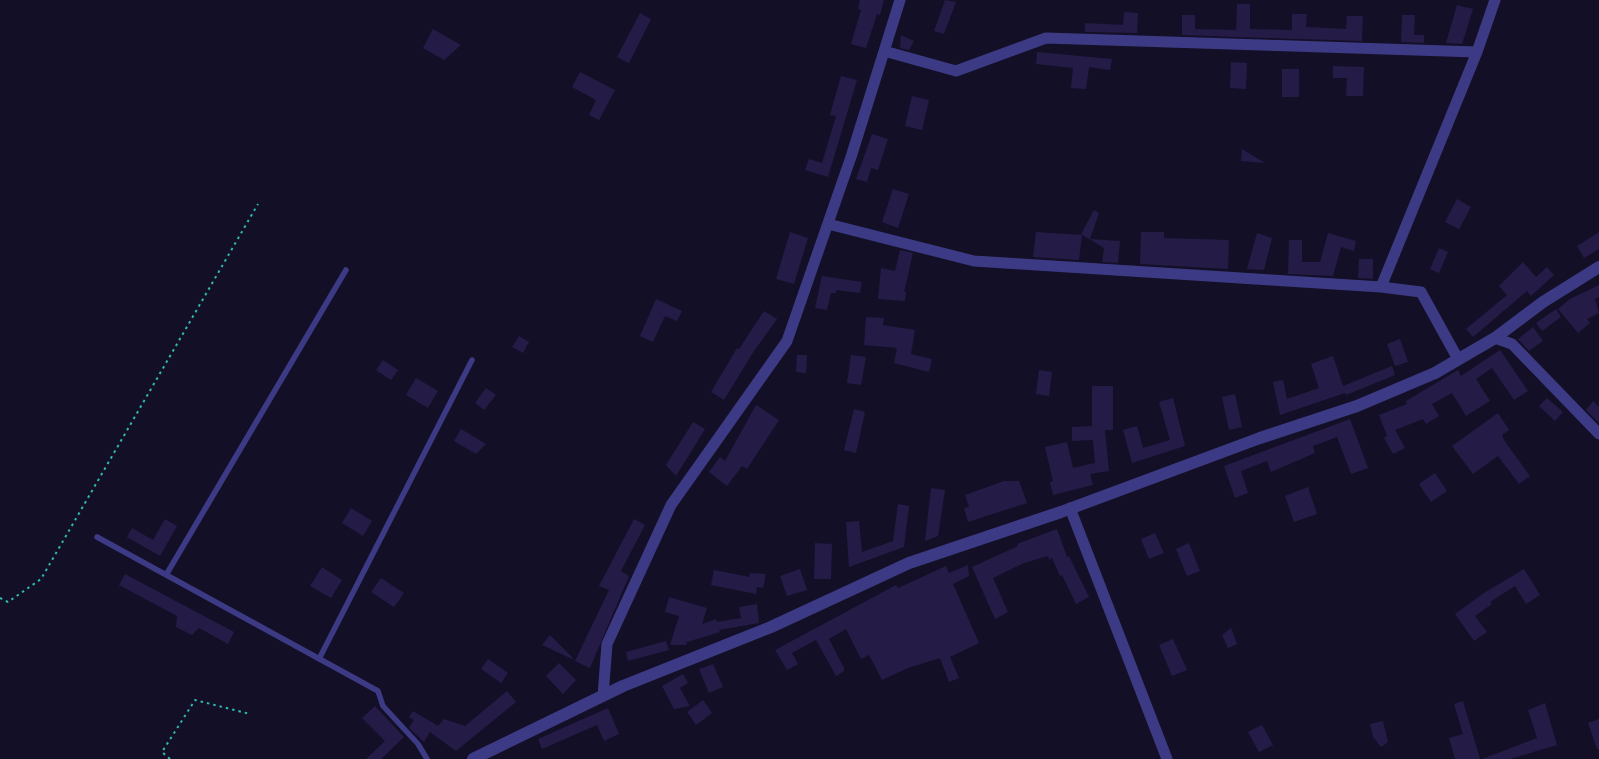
<!DOCTYPE html>
<html>
<head>
<meta charset="utf-8">
<style>
	body { margin:0 }
	canvas { display:block; background:#130f26 }
</style>
</head>
<body>
<canvas width="1599" height="759"></canvas>
<script>
const ctx = document.querySelector('canvas').getContext('2d');
ctx.lineJoin = 'round';
function fillPath(path, color) {
  ctx.fillStyle = color;
  ctx.fill(path, 'evenodd');
}
function poly(rows) {
  const path = new Path2D();
  for (const r of rows) {
    path.moveTo(r[0], r[1]);
    for (let i = 2; i < r.length; i += 2) path.lineTo(r[i], r[i + 1]);
  }
  return path;
}
function stroke(path, color, width, dash) {
  ctx.strokeStyle = color;
  ctx.lineWidth = width;
  ctx.lineCap = dash ? 'butt' : 'round';
  ctx.setLineDash(dash || []);
  ctx.stroke(path);
}
fillPath(poly([
	[860,0,884,0,880,15,877,14,866,48,851,44,861,10,858,9],
	[945,0,956,2,944,34,934,31],
	[1237,4,1250,4,1250,29,1292,30,1292,14,1307,14,1306,27,1346,29,1347,16,1363,16,1362,41,1236,37],
	[1457,5,1473,9,1462,44,1446,43],
	[1124,12,1138,13,1137,33,1085,32,1085,23,1123,25],
	[640,13,651,19,629,63,617,57],
	[1182,15,1195,15,1195,29,1236,30,1236,37,1182,35],
	[1402,15,1415,15,1414,35,1424,35,1424,43,1401,42],
	[433,29,461,45,444,60,423,48],
	[901,35,914,41,909,50,900,48],
	[1037,52,1112,59,1110,70,1089,67,1086,89,1071,88,1073,68,1036,64],
	[1231,62,1247,63,1246,89,1230,88],
	[1333,66,1364,67,1363,96,1346,96,1347,78,1333,78],
	[1282,69,1299,69,1299,97,1282,97],
	[580,72,615,90,599,120,589,115,596,100,572,87],
	[841,76,857,80,828,177,805,170,809,159,822,163,836,116,830,115],
	[912,96,929,100,922,130,905,126],
	[872,134,888,139,878,170,871,168,867,182,856,179],
	[1242,149,1265,163,1241,161],
	[893,189,909,194,898,228,882,222],
	[1457,199,1471,207,1459,229,1445,222],
	[1094,210,1099,213,1090,239,1120,241,1118,263,1102,262,1104,248,1081,234],
	[790,232,808,238,794,284,776,279],
	[1036,232,1082,235,1079,260,1033,257],
	[1141,232,1164,232,1164,238,1229,240,1228,269,1140,264],
	[1599,232,1599,249,1584,258,1577,246],
	[1257,233,1272,238,1264,270,1247,269],
	[1328,233,1356,241,1354,251,1341,247,1333,276,1288,274,1289,240,1302,240,1302,262,1320,262],
	[1439,248,1448,252,1439,273,1430,269],
	[900,250,913,253,904,292,906,292,905,301,878,299,881,268,895,271],
	[1359,259,1373,259,1373,279,1358,278],
	[1523,262,1536,277,1547,267,1554,275,1531,296,1527,291,1473,337,1466,329,1507,295,1499,286],
	[822,276,862,282,860,293,836,290,836,293,831,293,827,310,815,308],
	[1599,285,1599,297,1595,299,1599,313,1587,319,1590,323,1578,333,1558,309,1570,299],
	[656,299,682,311,677,321,665,316,653,342,640,336],
	[1556,309,1561,317,1542,331,1536,323],
	[764,311,777,319,752,354,724,400,711,392,737,348,739,349],
	[866,317,884,318,883,325,915,330,911,354,932,359,929,372,894,363,897,348,864,345],
	[1533,327,1543,341,1529,351,1518,339],
	[519,336,529,342,523,353,512,347],
	[1400,339,1408,362,1395,366,1387,344],
	[1500,350,1528,391,1514,400,1492,368,1476,379,1490,401,1466,416,1452,393,1432,404,1439,416,1426,424,1423,419,1395,430,1405,448,1393,454,1384,438,1387,436,1379,415,1407,404,1406,401,1458,370,1461,376],
	[797,355,807,355,806,373,796,372],
	[851,355,866,357,861,385,847,383],
	[1333,356,1343,386,1392,366,1395,375,1346,395,1345,393,1280,415,1273,382,1283,380,1287,399,1319,388,1311,364],
	[383,360,398,370,391,380,376,370],
	[1039,370,1052,372,1049,396,1036,394],
	[416,378,438,391,428,408,406,395],
	[1092,386,1113,386,1113,430,1105,430,1109,471,1090,474,1093,485,1053,495,1050,482,1053,481,1045,447,1067,442,1073,468,1095,463,1093,440,1072,441,1072,427,1092,426],
	[486,388,496,395,484,410,475,403],
	[1235,394,1242,427,1229,430,1222,397],
	[1173,398,1185,446,1132,463,1123,430,1137,426,1143,448,1170,440,1159,402],
	[1547,398,1563,412,1555,421,1539,406],
	[1593,401,1599,407,1599,423,1586,410],
	[756,405,779,420,747,469,742,466,727,486,709,472,720,457,725,461],
	[854,409,865,412,856,453,844,450],
	[1498,413,1509,430,1502,435,1504,440,1530,476,1519,484,1498,456,1473,474,1452,446],
	[1350,419,1368,468,1351,474,1337,437,1313,446,1315,453,1271,472,1267,461,1241,471,1248,493,1235,498,1224,466],
	[693,422,705,429,676,476,666,465],
	[461,429,486,444,476,454,454,441],
	[1435,473,1447,491,1431,502,1419,484],
	[1004,481,1019,481,1027,503,968,522,964,508,969,507,965,495],
	[1308,487,1317,514,1294,522,1285,496],
	[931,488,945,490,938,536,925,541],
	[898,504,909,506,904,547,849,567,846,522,859,521,862,552,893,541],
	[351,508,372,521,363,536,342,523],
	[165,519,177,526,160,556,127,537,132,528,153,540],
	[634,519,645,525,621,571,629,576,590,668,575,661,609,590,599,586],
	[1057,529,1067,557,1069,556,1089,597,1076,604,1062,575,1060,576,1052,558,1049,560,1048,556,1024,563,993,578,1008,612,995,619,972,567,1018,546,1017,544],
	[1155,533,1164,553,1149,559,1141,539],
	[815,543,832,544,831,579,814,579],
	[1189,543,1200,571,1187,576,1176,549],
	[968,565,969,576,953,584,979,643,950,657,959,678,949,682,940,658,908,668,882,680,869,655,861,659,846,629,829,639,844,668,844,671,836,676,816,640,792,653,798,664,787,670,775,650,896,585,898,588,946,566,949,573],
	[322,567,342,580,331,598,310,586],
	[800,569,807,590,787,596,780,576],
	[1524,569,1540,595,1526,604,1515,586,1490,602,1492,604,1475,616,1487,632,1474,641,1455,614,1484,593],
	[714,570,749,577,750,573,766,574,763,588,757,587,756,594,711,585],
	[125,574,234,632,228,644,199,628,192,635,176,627,177,616,119,585],
	[381,578,404,593,394,607,371,592],
	[669,597,707,608,702,624,716,619,717,622,741,618,739,607,757,604,759,623,719,630,720,632,687,642,686,645,670,645,679,616,665,612],
	[1231,628,1237,644,1228,648,1222,635],
	[550,635,573,658,572,659,542,645],
	[1173,639,1187,670,1172,676,1159,645],
	[666,641,669,650,628,661,626,652],
	[488,659,508,673,501,683,481,669],
	[559,663,576,680,563,694,546,676],
	[713,664,723,687,709,693,699,669],
	[683,674,688,683,680,688,690,706,674,709,662,686],
	[507,691,516,702,456,751,430,732,424,742,409,728,414,720,409,717,413,711,438,726,444,719,465,726],
	[703,700,712,713,696,725,687,712],
	[1463,701,1480,759,1455,759,1449,738,1463,734,1454,704],
	[1545,703,1557,745,1510,759,1482,759,1537,738,1528,710],
	[375,706,404,737,381,759,366,759,385,741,362,718],
	[608,708,619,734,604,741,597,725,542,749,538,739],
	[1599,719,1599,749,1597,749,1588,723],
	[1383,721,1388,742,1381,747,1373,737,1370,724],
	[1262,725,1273,745,1259,752,1248,732]
]), '#241b47');
stroke(poly([
	[0,598,8,602,41,579,258,204],
	[170,759,162,752,195,700,250,714]
]), '#2fb8b0', 2, [2.5, 4]);
stroke(poly([
	[97,537,378,691,383,706,418,744,427,759],
	[166,575,346,270],
	[319,659,472,360]
]), '#3d3a85', 5.5);
stroke(poly([
	[884,51,956,71,1046,38,1477,52],
	[828,224,974,261,1381,287,1421,292,1458,359],
	[1381,287,1477,52,1495,0],
	[1495,338,1512,344,1599,434],
	[1070,508,1167,759],
	[603,696,607,644,671,505,787,341,851,157,900,0]
]), '#3d3a85', 11);
stroke(poly([
	[473,759,623,686,771,627,909,563,1061,512,1260,438,1357,406,1435,373,1495,338,1543,302,1599,267]
]), '#3d3a85', 12);
</script>
</body>
</html>
